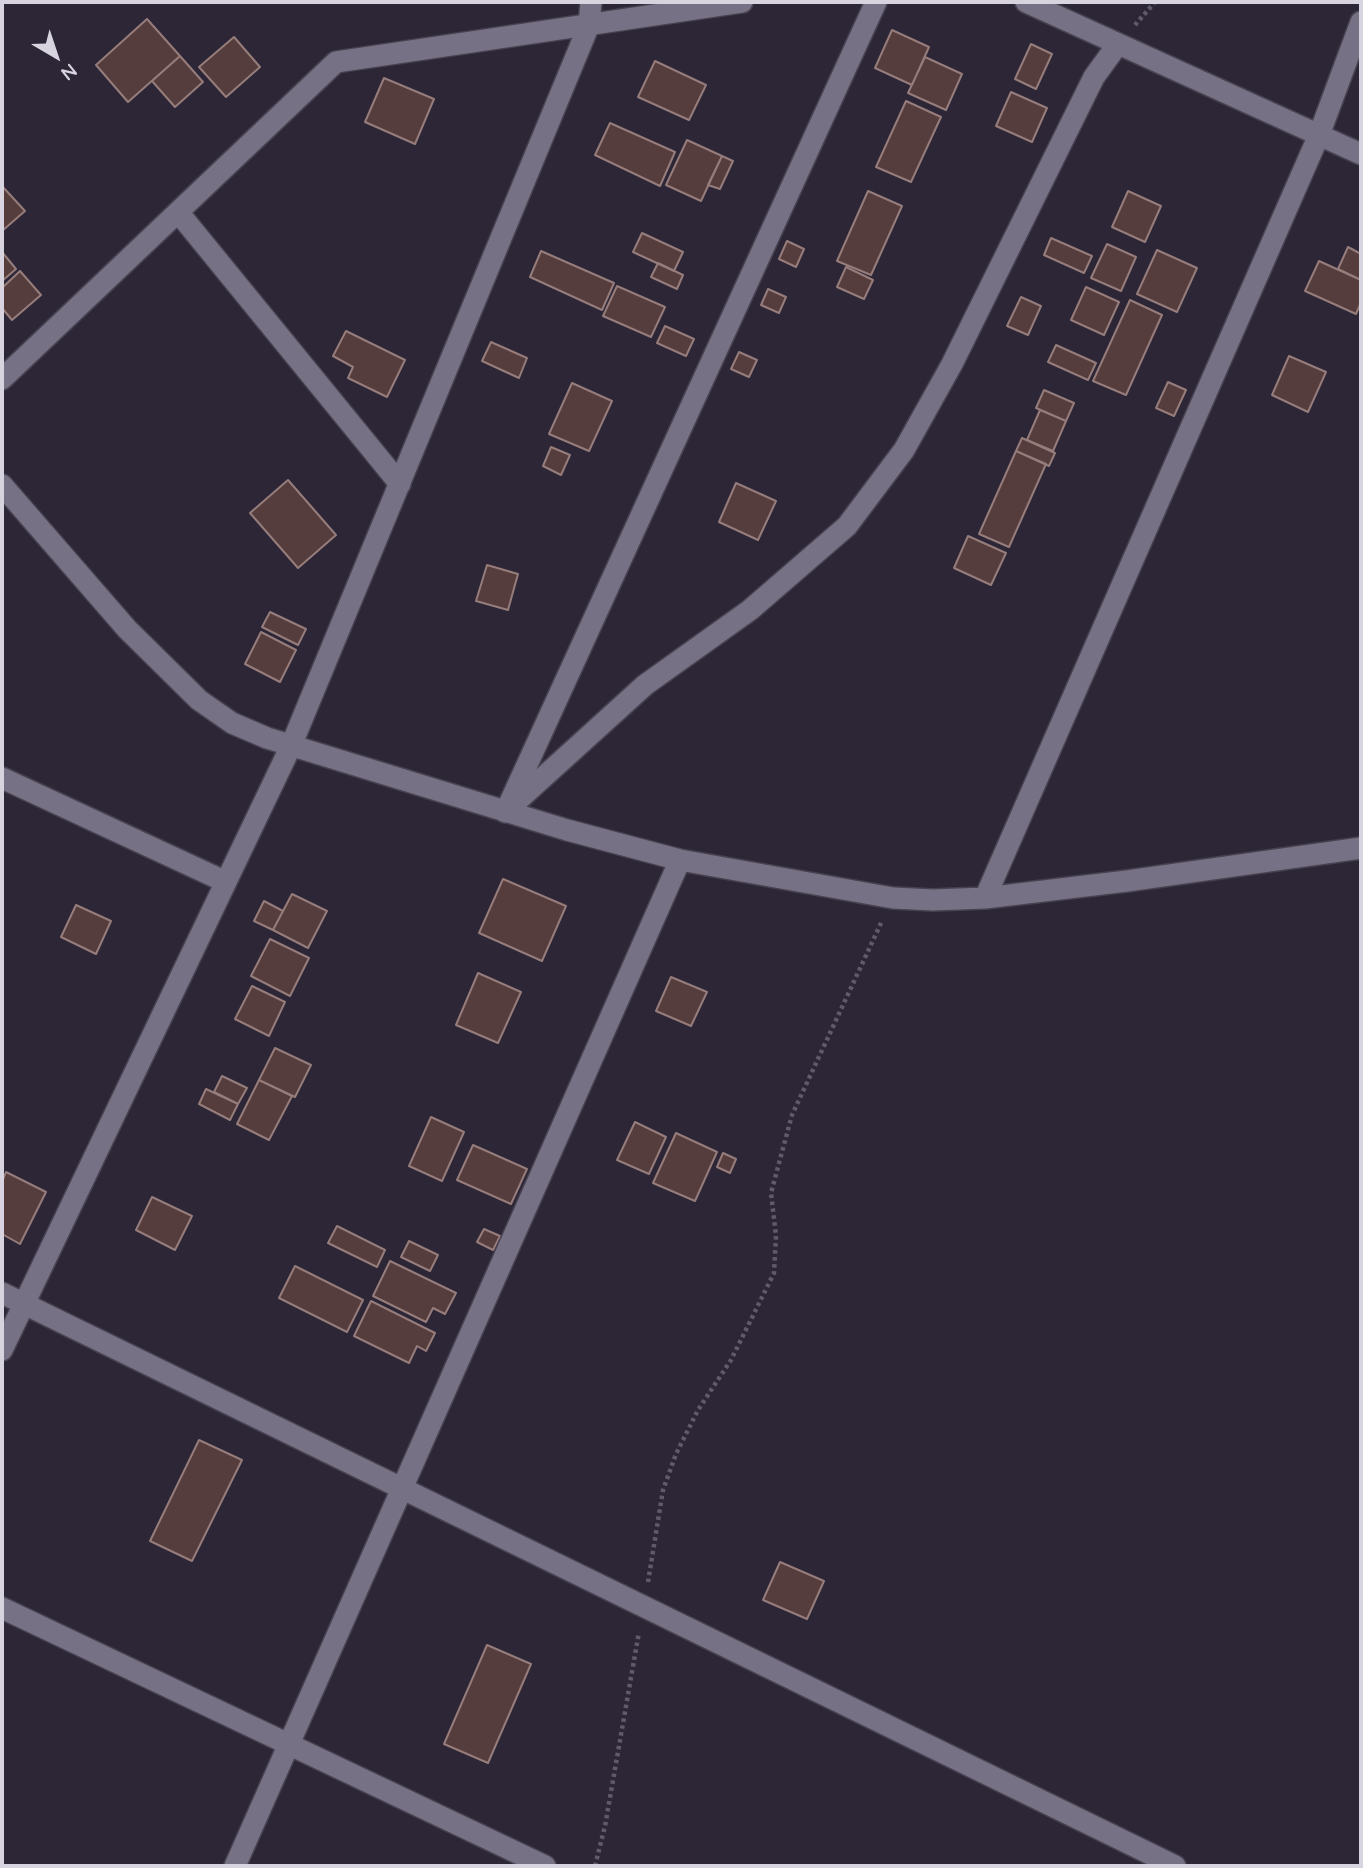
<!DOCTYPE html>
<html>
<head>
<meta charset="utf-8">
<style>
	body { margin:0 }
	#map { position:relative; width:1363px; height:1868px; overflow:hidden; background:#2c2637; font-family:Quicksand,sans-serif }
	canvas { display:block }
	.frame { position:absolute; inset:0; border:4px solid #d7d4df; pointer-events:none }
	.north { position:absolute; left:21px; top:21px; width:70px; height:70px; -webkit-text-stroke:5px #2c2637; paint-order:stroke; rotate:141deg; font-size:19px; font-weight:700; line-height:28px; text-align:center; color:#d7d4df }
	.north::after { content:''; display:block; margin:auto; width:24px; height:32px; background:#d7d4df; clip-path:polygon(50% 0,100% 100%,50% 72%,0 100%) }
</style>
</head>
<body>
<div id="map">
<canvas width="1363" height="1868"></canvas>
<div class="frame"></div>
<div class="north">N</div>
</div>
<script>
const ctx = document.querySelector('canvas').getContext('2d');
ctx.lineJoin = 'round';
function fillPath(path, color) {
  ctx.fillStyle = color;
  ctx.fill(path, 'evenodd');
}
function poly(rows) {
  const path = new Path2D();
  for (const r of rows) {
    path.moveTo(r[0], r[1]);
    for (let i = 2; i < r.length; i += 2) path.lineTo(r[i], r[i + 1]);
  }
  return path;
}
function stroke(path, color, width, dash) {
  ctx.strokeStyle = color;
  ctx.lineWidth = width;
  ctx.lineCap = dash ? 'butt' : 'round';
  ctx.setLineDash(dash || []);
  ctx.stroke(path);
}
const building = poly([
	[147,19,180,56,128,102,96,65,147,19],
	[892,30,929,47,912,85,875,68,892,30],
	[234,37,260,67,226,97,199,67,234,37],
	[1031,44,1052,54,1036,89,1015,79,1031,44],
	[180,56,203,82,175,107,152,81,180,56],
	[925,57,962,74,946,110,908,93,925,57],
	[655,61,706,85,689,120,638,97,655,61],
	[384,78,434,99,415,144,365,122,384,78],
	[1011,92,1047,108,1032,142,996,126,1011,92],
	[906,101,941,117,911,182,876,167,906,101],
	[610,123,675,152,660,186,595,155,610,123],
	[687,140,722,156,701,201,666,185,687,140],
	[722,156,733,161,720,189,708,185,722,156],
	[2,186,25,211,2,231,2,186],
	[868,191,902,206,871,275,837,261,868,191],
	[1128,191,1161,206,1145,242,1112,227,1128,191],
	[642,233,683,252,674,271,633,252,642,233],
	[1051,238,1092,256,1084,273,1044,255,1051,238],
	[787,241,804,249,796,267,779,259,787,241],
	[1107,244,1136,257,1121,291,1091,278,1107,244],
	[1348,247,1361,254,1361,280,1338,269,1348,247],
	[1157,250,1197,268,1177,312,1137,294,1157,250],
	[541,251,614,283,602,310,530,277,541,251],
	[2,252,16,269,2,281,2,252],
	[1319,261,1361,280,1361,302,1356,314,1305,291,1319,261],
	[658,263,683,275,677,289,651,277,658,263],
	[846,267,873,280,864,299,837,287,846,267],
	[20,271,41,295,12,320,2,308,2,288,20,271],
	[617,286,665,307,651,337,603,316,617,286],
	[1086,287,1119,302,1104,335,1071,320,1086,287],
	[768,289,786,297,779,313,761,305,768,289],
	[1021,297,1041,306,1028,335,1007,326,1021,297],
	[1130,300,1162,315,1126,395,1093,381,1130,300],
	[665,326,694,339,686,356,657,343,665,326],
	[346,331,405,360,387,397,348,378,353,367,333,356,346,331],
	[491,342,527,358,519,378,482,361,491,342],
	[1056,345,1096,363,1088,380,1048,362,1056,345],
	[739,352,757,360,749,377,731,369,739,352],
	[1289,356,1326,372,1308,412,1272,395,1289,356],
	[1168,382,1186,390,1174,416,1156,408,1168,382],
	[572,383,612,401,589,451,549,434,572,383],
	[1044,390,1074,403,1066,421,1036,408,1044,390],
	[1040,410,1066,421,1053,451,1027,440,1040,410],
	[1022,438,1055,453,1049,466,1016,451,1022,438],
	[551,447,570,455,561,475,543,466,551,447],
	[1016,451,1046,464,1009,547,979,534,1016,451],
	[288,480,336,535,298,568,250,513,288,480],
	[736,483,776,501,758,540,719,522,736,483],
	[968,536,1006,553,991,585,954,568,968,536],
	[487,565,518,574,508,610,476,601,487,565],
	[270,612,306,629,298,645,262,627,270,612],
	[261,632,296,650,280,682,245,664,261,632],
	[503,879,566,906,542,961,479,933,503,879],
	[292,894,327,911,308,948,273,930,292,894],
	[264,901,283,911,273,930,254,921,264,901],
	[76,905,111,921,96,954,61,937,76,905],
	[270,939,309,958,290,996,251,976,270,939],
	[478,973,521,992,498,1043,456,1025,478,973],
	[671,977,707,992,691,1026,656,1011,671,977],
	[252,986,285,1002,269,1036,235,1019,252,986],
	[275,1048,311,1065,295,1097,259,1080,275,1048],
	[222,1076,247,1088,238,1104,214,1092,222,1076],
	[259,1080,292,1096,269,1140,237,1124,259,1080],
	[206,1089,238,1104,230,1120,199,1104,206,1089],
	[431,1117,464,1132,442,1181,409,1166,431,1117],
	[635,1122,666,1137,649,1174,617,1160,635,1122],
	[676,1133,717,1152,695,1201,653,1183,676,1133],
	[473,1145,527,1169,511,1204,457,1180,473,1145],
	[723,1153,736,1159,730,1173,717,1167,723,1153],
	[6,1172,46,1192,20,1244,2,1234,2,1182,6,1172],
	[152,1197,192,1216,175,1250,136,1230,152,1197],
	[337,1226,385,1250,377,1267,328,1243,337,1226],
	[484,1229,500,1236,493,1250,477,1242,484,1229],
	[409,1241,438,1255,430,1271,401,1257,409,1241],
	[390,1261,456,1293,445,1314,433,1308,426,1322,373,1296,390,1261],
	[295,1266,363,1300,347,1332,279,1298,295,1266],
	[371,1301,435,1333,426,1351,417,1346,409,1363,354,1336,371,1301],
	[199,1440,242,1460,192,1561,150,1541,199,1440],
	[780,1562,824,1581,807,1619,763,1600,780,1562],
	[487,1645,531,1664,488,1763,444,1744,487,1645]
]);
fillPath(building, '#543d3c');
stroke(building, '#967d7b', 2);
const minor = poly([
	[1026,2,1361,154],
	[178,212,400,484],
	[2,379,336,62,742,2],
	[2,485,127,629,199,700,232,723,267,738,567,830,680,860,893,898,933,900,985,898,1127,881,1361,848],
	[2,778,226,882],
	[510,802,876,2],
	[505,812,645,685,750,610,847,526,904,450,952,364,1094,77,1118,44],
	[985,898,1319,135,1361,22],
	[2,1293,1175,1866],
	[2,1350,291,746,589,25,591,2],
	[2,1608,545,1866],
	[235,1866,680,860]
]);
stroke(minor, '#474250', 24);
stroke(poly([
	[1135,25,1155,2],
	[648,1582,663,1490,676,1454,698,1410,731,1360,774,1273,776,1236,771,1193,792,1115,882,921],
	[595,1866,605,1826,639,1632]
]), '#605b6a', 4.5, [3.5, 3.5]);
stroke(minor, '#777185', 21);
</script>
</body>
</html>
